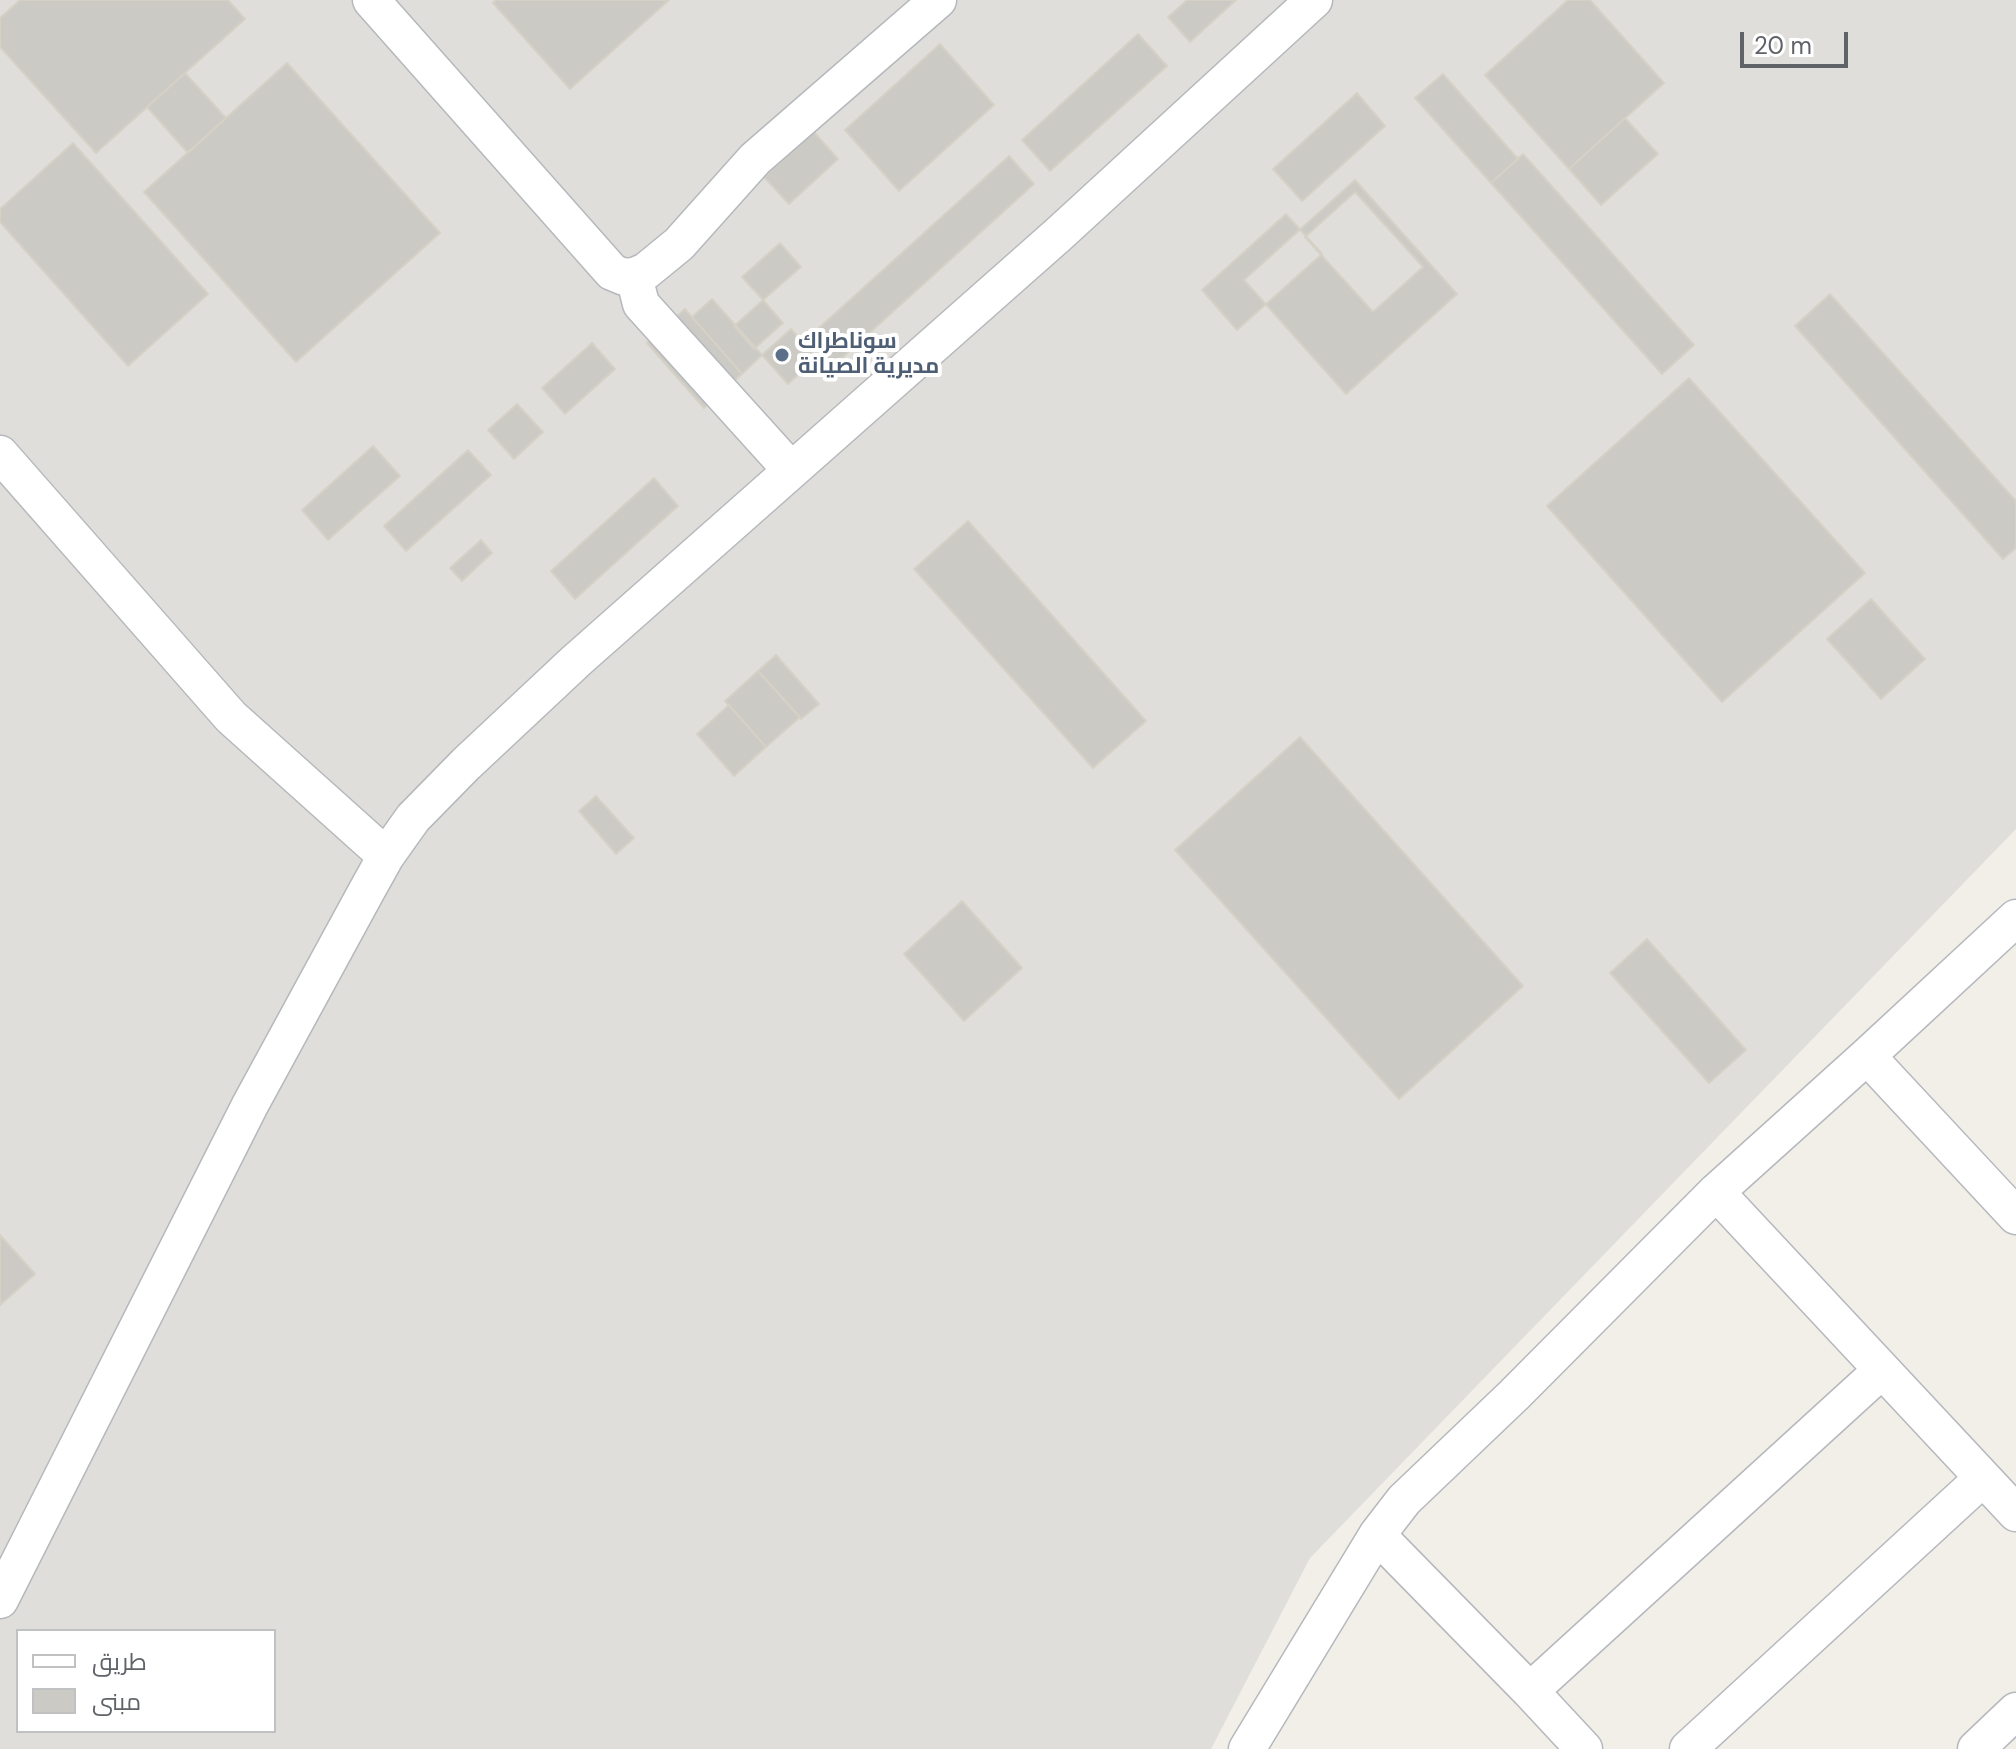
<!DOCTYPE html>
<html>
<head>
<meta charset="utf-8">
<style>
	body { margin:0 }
	#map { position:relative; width:2016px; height:1749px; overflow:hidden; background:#f1efe8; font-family:"DM Sans",Cairo,sans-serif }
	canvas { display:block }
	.legend { position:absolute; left:16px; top:1629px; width:260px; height:104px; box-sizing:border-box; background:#fff; border:2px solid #bfc1c3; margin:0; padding:10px 14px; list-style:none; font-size:24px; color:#5f6368 }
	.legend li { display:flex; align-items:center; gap:16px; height:40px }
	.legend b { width:40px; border:2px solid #bfc1c3 }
	.scale { position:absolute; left:1740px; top:32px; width:108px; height:36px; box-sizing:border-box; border:4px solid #5f6368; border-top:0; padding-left:10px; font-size:24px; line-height:28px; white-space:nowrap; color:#5f6368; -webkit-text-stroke:6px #fff; paint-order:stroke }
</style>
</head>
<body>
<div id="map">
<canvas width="2016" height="1749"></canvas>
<ul class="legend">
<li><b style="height:10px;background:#fff"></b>طريق</li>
<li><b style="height:22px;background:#cccac5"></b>مبنى</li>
</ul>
<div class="scale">20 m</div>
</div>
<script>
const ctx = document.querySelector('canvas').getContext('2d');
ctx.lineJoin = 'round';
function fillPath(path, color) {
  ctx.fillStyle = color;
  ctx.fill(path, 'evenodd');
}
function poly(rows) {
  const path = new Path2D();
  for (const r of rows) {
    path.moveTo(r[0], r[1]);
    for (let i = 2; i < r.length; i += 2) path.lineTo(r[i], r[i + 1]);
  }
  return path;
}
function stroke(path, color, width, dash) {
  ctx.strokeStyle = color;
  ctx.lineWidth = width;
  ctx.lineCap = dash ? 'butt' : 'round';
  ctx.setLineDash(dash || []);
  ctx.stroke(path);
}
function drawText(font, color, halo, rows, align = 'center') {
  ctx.font = font + ' "DM Sans",Cairo,sans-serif';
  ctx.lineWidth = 8;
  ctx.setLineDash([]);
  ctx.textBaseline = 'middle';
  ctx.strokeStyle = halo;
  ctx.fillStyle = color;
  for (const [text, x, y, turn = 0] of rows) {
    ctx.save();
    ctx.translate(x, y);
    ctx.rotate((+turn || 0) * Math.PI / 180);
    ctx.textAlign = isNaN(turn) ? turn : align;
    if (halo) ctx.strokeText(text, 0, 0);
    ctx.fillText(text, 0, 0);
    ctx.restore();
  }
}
fillPath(poly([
	[0,0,2016,0,2016,829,1310,1558,1211,1749,0,1749],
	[18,1631,274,1631,274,1731,18,1731]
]), '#e0deda');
const building = poly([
	[20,0,228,0,245,19,96,153,0,47,0,18,20,0],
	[496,0,669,0,570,89,493,3,496,0],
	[1187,0,1236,0,1190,42,1168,17,1187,0],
	[1568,0,1590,0,1664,83,1569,169,1485,75,1568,0],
	[1138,34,1167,66,1050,171,1022,140,1138,34],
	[940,44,994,105,899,191,845,130,940,44],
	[287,63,440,233,296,362,144,192,287,63],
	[185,73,226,118,188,153,147,107,185,73],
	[1443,74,1518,159,1491,183,1415,98,1443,74],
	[1357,93,1385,126,1302,201,1273,169,1357,93],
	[1625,118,1658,154,1601,205,1569,169,1625,118],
	[814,132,838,159,789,204,764,177,814,132],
	[73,143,208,294,128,366,0,222,0,209,73,143],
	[1523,154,1694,345,1662,374,1491,183,1523,154],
	[1009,156,1034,184,834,365,809,337,1009,156],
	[1355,180,1457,294,1346,394,1244,280,1355,180],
	[1355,192,1423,267,1373,312,1305,237,1355,192],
	[1286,214,1322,254,1237,330,1202,290,1286,214],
	[780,243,801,267,763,300,742,277,780,243],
	[1830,294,2016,501,2016,548,2003,559,1795,326,1830,294],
	[712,299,762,355,742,374,692,317,712,299],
	[763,300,783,323,754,349,734,326,763,300],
	[685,309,742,374,704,408,647,343,685,309],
	[791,329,817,358,788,384,762,355,791,329],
	[592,343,615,369,565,414,542,388,592,343],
	[1689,378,1865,573,1722,702,1547,506,1689,378],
	[517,404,543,432,514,459,488,430,517,404],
	[373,446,400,476,328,540,302,510,373,446],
	[468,450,491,475,406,551,384,526,468,450],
	[654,478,678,506,575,599,551,571,654,478],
	[968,521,1146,721,1093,768,914,569,968,521],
	[481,540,492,553,462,581,450,568,481,540],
	[1871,599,1925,659,1881,699,1827,639,1871,599],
	[776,655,819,704,801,719,758,671,776,655],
	[758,671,800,717,766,747,725,701,758,671],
	[729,705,766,747,734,776,697,734,729,705],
	[1300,737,1523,986,1399,1099,1175,850,1300,737],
	[596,796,634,838,616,854,579,811,596,796],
	[962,901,1022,968,964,1021,904,954,962,901],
	[1647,939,1746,1050,1709,1083,1610,973,1647,939],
	[0,1235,35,1274,0,1305,0,1235]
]);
fillPath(building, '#cccac5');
stroke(building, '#d6d1c6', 2);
const street = poly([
	[371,0,612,272,624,277,634,276,646,271,679,244,755,159,938,0],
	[634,276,641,304,791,470],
	[0,454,231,717,386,856],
	[1867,1056,2016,1216],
	[1716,1192,2016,1513],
	[1377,1535,1530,1691,1584,1749],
	[0,1600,250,1105,366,892,386,856,413,818,466,764,576,661,1059,234,1314,0],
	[1530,1691,1882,1370],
	[1247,1749,1377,1535,1404,1500,1514,1395,1716,1192,1867,1056,2016,918],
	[1688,1749,1983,1478],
	[1976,1749,2016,1711]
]);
stroke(street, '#b5b8bc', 39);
stroke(street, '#fff', 36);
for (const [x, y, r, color] of [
	[782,355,8,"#5c6f8a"]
]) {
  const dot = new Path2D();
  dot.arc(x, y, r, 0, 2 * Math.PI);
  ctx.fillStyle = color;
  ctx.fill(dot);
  stroke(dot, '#fff', 3);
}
drawText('bold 22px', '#4e5e75', '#fff', [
	["سوناطراك",798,342],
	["مديرية الصيانة",798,367]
], 'left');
</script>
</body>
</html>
